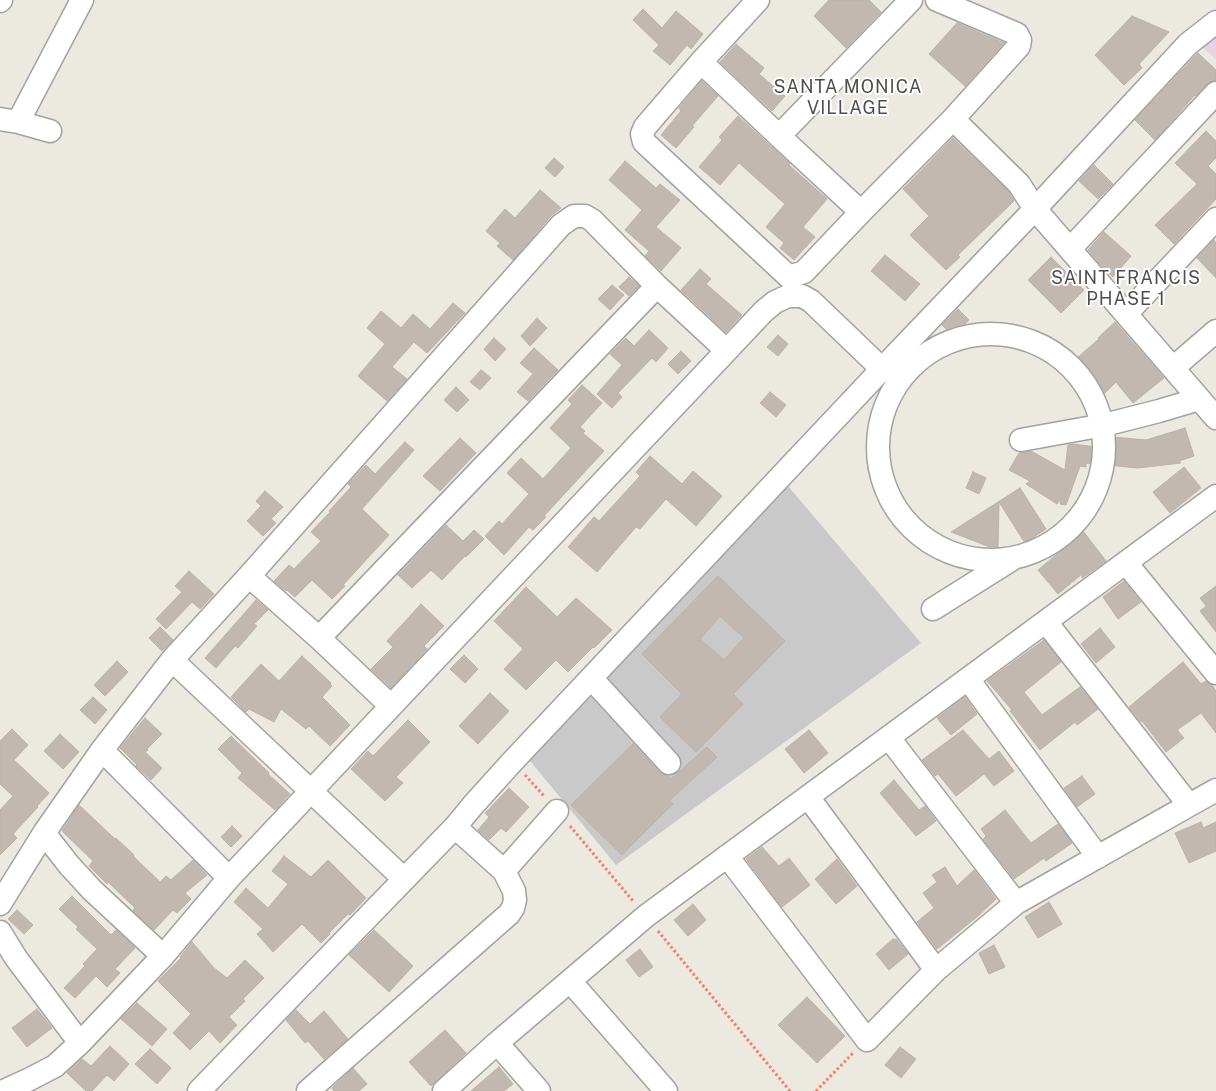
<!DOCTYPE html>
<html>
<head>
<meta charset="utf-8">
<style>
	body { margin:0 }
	canvas { display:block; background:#ece9e1 }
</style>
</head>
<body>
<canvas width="1216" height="1091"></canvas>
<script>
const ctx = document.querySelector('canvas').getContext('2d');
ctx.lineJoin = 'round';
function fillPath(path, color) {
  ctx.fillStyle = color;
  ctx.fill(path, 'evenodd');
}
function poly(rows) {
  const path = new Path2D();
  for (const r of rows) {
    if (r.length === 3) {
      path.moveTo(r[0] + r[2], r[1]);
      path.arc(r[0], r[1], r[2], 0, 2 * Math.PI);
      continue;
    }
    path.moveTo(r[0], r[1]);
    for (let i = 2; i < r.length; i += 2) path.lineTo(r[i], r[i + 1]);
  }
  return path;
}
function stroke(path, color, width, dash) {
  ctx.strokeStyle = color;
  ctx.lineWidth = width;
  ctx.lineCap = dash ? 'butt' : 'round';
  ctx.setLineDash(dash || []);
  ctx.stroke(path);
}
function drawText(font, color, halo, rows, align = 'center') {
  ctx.font = font + ' "Public Sans",sans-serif';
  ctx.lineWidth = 4;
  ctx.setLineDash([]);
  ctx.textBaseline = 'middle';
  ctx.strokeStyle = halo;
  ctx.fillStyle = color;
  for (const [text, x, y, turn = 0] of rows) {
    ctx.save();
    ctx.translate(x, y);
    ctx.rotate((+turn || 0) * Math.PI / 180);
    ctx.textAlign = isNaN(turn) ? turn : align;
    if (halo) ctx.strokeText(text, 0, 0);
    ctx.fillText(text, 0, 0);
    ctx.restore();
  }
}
fillPath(poly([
	[1216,22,1216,59,1199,45]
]), '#e5d3e1');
fillPath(poly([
	[788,486,921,643,616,865,526,756]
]), '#c9c9c9');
const building = poly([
	[829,0,869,0,881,12,846,48,814,16,829,0],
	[643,9,662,28,676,11,703,34,691,49,687,45,670,65,653,51,659,45,633,20,643,9],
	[1132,16,1169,32,1139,64,1142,68,1124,85,1095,55,1132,16],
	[957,23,1004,43,965,86,929,54,957,23],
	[736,44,764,68,759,74,785,96,772,111,720,62,736,44],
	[1198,53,1216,70,1216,80,1212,81,1207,84,1196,96,1195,95,1155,140,1135,120,1198,53],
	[702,81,718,96,692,126,694,127,676,148,661,135,681,111,679,108,702,81],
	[738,116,790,164,789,165,827,199,803,227,815,237,794,260,780,248,784,243,766,227,785,204,739,163,720,185,699,167,722,140,719,137,738,116],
	[1206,131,1216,141,1216,158,1208,166,1216,174,1216,199,1174,244,1155,225,1197,184,1175,163,1206,131],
	[953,138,1009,192,1014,201,958,255,960,257,946,270,910,235,929,216,903,189,953,138],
	[554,158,564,167,555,177,545,168,554,158],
	[625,161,656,188,660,184,680,200,656,227,681,248,661,271,645,256,649,251,625,230,642,210,609,180,625,161],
	[1094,165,1113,184,1098,199,1079,181,1094,165],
	[540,190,561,208,551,216,513,260,497,246,500,243,486,231,505,209,515,218,540,190],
	[1104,232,1131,256,1113,277,1105,270,1088,250,1104,232],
	[1214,240,1216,243,1216,278,1197,258,1214,240],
	[885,255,920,284,905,301,871,271,885,255],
	[1051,257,1084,290,1061,313,1028,280,1051,257],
	[700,269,711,279,706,284,742,315,726,332,681,290,700,269],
	[629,277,639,286,629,296,619,287,629,277],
	[612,285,624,295,610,310,598,299,612,285],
	[453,303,465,313,427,353,414,342,392,367,407,379,387,401,358,376,385,344,367,328,381,311,401,328,413,314,430,329,453,303],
	[958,309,969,320,953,336,942,325,958,309],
	[537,318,547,328,530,346,521,336,537,318],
	[1115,322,1164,378,1133,403,1116,382,1100,398,1086,384,1093,377,1077,358,1099,339,1098,338,1115,322],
	[649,330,668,348,656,362,652,358,618,393,622,397,612,408,597,394,622,365,610,354,626,338,634,346,649,330],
	[778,335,788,344,778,356,767,347,778,335],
	[494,338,506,349,495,361,484,349,494,338],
	[534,348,558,370,528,401,517,392,533,374,520,363,534,348],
	[681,351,691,361,678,374,668,364,681,351],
	[481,370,491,378,480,390,470,382,481,370],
	[582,385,602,403,580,427,585,431,583,433,604,451,544,516,546,517,533,530,529,527,504,555,485,536,499,521,502,524,529,494,507,473,521,458,543,479,571,448,550,428,572,404,568,400,582,385],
	[456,387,469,400,457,412,444,400,456,387],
	[770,392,786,405,776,417,760,403,770,392],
	[1185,428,1194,456,1179,461,1181,463,1138,468,1086,463,1086,467,1080,466,1066,505,1060,504,1061,498,1057,504,1026,484,1030,481,1009,470,1019,453,1031,451,1065,470,1068,445,1073,444,1112,449,1113,437,1146,440,1185,428],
	[460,438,476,453,440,491,423,476,460,438],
	[405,442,414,450,362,509,389,535,343,585,345,586,332,599,312,580,295,597,287,590,286,591,274,581,289,565,294,569,321,541,311,532,330,512,329,511,351,487,348,484,366,465,375,474,405,442],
	[650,456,682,484,693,471,722,496,696,526,666,499,640,529,636,527,597,572,568,547,594,517,599,521,640,476,636,472,650,456],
	[1184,467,1201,488,1170,513,1153,492,1184,467],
	[973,472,986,478,979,494,966,488,973,472],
	[1020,488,1046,529,1025,543,999,502,998,547,990,547,951,532,1020,488],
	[265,491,283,507,271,519,276,523,263,536,247,521,261,506,256,501,265,491],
	[446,525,463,541,474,530,484,539,466,557,465,556,442,580,431,570,412,588,398,575,446,525],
	[1083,531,1106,561,1082,578,1082,574,1058,594,1038,570,1063,549,1062,547,1083,531],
	[189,571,214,594,200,609,192,602,166,629,156,619,182,592,175,586,189,571],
	[718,576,785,641,733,694,743,704,696,752,660,717,682,694,642,654,718,576],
	[720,616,744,638,724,660,700,639,720,616],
	[1124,581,1141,602,1118,619,1103,597,1124,581],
	[1216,586,1216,632,1200,611,1206,606,1200,598,1216,586],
	[526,587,557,617,576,598,612,630,594,648,593,647,568,672,556,660,526,690,504,669,523,649,494,621,526,587],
	[256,600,268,610,254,624,257,626,238,648,235,646,216,668,205,658,256,600],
	[421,604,444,626,424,646,427,649,391,688,371,669,393,647,387,641,421,604],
	[160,627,173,640,162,651,149,638,160,627],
	[1100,628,1115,647,1096,663,1081,644,1100,628],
	[1044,640,1061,662,1024,692,1042,715,1080,687,1098,709,1077,725,1075,722,1040,750,1010,711,1012,710,987,681,1044,640],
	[464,655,478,669,465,683,450,669,464,655],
	[302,656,331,683,330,684,332,686,322,697,350,725,330,746,309,726,306,729,281,709,274,722,249,709,246,712,231,697,261,664,279,681,302,656],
	[117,661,128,672,105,696,94,685,117,661],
	[1183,662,1201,684,1206,681,1212,685,1216,691,1216,733,1201,713,1177,730,1184,738,1166,752,1142,721,1141,722,1129,707,1183,662],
	[490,693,509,711,478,744,459,726,490,693],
	[93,697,107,710,95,724,80,710,93,697],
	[965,697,977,714,951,735,937,718,965,697],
	[145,718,162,734,147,749,148,750,145,752,162,768,151,780,136,766,137,765,120,748,145,718],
	[408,720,430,742,396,777,403,783,385,801,351,769,368,751,373,756,408,720],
	[12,729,28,745,14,760,49,793,37,806,38,807,13,834,17,838,0,855,0,810,13,796,0,784,0,741,12,729],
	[809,730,828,753,804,773,785,749,809,730],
	[963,730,989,759,999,751,1014,771,994,786,984,774,956,796,938,774,935,776,922,760,963,730],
	[60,734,79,752,63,769,44,751,60,734],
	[231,736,269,773,268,774,290,794,275,810,238,778,242,773,218,749,231,736],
	[633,744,659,772,667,776,671,779,707,747,717,757,669,801,673,804,622,855,571,805,633,744],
	[1082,776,1095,794,1077,807,1064,788,1082,776],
	[894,780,919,810,925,806,936,821,916,836,880,793,894,780],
	[509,788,529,807,506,832,501,828,489,840,478,830,489,817,485,813,509,788],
	[79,805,115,839,116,838,134,855,133,856,160,882,166,876,171,880,193,860,207,875,185,893,191,899,177,913,173,910,154,930,133,910,135,908,108,882,107,884,89,866,93,861,62,831,79,805],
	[1005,810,1031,843,1058,824,1072,843,1046,861,1044,858,1014,879,983,839,986,836,981,829,1005,810],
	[1201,822,1203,828,1216,822,1216,851,1189,863,1175,833,1201,822],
	[232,826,242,836,231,847,221,837,232,826],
	[762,847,779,866,789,858,810,885,782,907,746,859,762,847],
	[284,856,311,877,328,860,366,898,350,915,348,914,329,933,330,934,321,943,302,924,273,952,257,934,263,929,234,902,246,888,268,908,288,884,272,871,284,856],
	[837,859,857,886,836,904,815,879,837,859],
	[945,867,957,886,974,870,996,899,977,917,937,949,917,922,934,908,923,893,937,882,932,875,945,867],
	[72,896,111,935,116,930,135,948,115,969,120,973,107,987,96,976,75,998,64,988,85,966,83,964,97,949,76,929,78,927,59,909,72,896],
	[1049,902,1062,924,1038,938,1025,917,1049,902],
	[693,904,706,920,688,936,674,920,693,904],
	[17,910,33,925,24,934,8,919,17,910],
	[374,930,413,966,389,992,349,955,374,930],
	[893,939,894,940,896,939,908,954,889,970,876,954,893,939],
	[192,942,214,968,227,978,245,960,264,978,243,999,245,1001,229,1017,237,1025,220,1043,209,1031,190,1050,173,1033,191,1014,158,981,181,958,180,957,192,942],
	[994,945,1005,967,989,974,979,953,994,945],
	[640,949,653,967,639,977,626,960,640,949],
	[807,997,845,1036,817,1063,778,1025,807,997],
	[137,1003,167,1029,152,1046,121,1019,137,1003],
	[37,1009,52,1028,27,1047,12,1028,37,1009],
	[296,1010,310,1024,324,1011,348,1039,324,1059,308,1041,305,1043,286,1020,296,1010],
	[445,1030,466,1053,431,1086,409,1062,445,1030],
	[110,1046,129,1064,114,1081,107,1075,92,1091,86,1091,67,1073,82,1059,91,1066,110,1046],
	[900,1047,916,1059,901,1078,885,1065,900,1047],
	[150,1049,171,1068,157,1084,135,1064,150,1049],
	[499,1067,513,1084,504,1091,471,1091,499,1067],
	[353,1068,367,1084,359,1091,334,1091,332,1088,353,1068]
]);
fillPath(building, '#c1b8b1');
stroke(building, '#bdb1a4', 1);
const minor = poly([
	[758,0,701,62,645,127,642,134,644,142,789,277,804,272,861,212,953,119,1019,46,1020,40,1017,34,937,0],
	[0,1,1,0],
	[701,62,779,136,861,212],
	[0,119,18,122,50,131],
	[953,119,1019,184,1035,209,1216,418],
	[18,122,82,0],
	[779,136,911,0],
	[1070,249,1216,93],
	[1126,314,1216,219],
	[991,447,113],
	[1173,368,1216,331],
	[1021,440,1104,425,1159,411,1199,399],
	[1126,563,1216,673],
	[249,576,319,638,657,286],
	[933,609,1011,560],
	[1046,622,1189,805],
	[319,638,391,706],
	[172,660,404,879],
	[591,678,669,763],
	[968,679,1098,857],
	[889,738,1016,903],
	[102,750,229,878],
	[455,827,504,871],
	[44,833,69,865,92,890,163,956],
	[727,856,867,1040,936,970,808,797],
	[0,904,44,833,102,750,172,660,249,576,561,225,574,216,585,216,592,220,657,286,726,350],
	[0,932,16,958,80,1043,163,956,229,878,764,311,775,302,788,296,802,296,811,301,882,369],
	[936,970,1016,903,1216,790],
	[570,981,666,1091],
	[497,1043,539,1091],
	[4,1091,30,1079,55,1066,80,1043],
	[199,1091,455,827,474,804,512,762,882,369,1035,209,1188,44,1216,22],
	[308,1091,509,914,513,908,515,900,514,891,504,871,557,811],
	[444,1091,497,1043,646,916,1216,496]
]);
stroke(minor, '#a2a2a2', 25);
stroke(poly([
	[525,775,544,796],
	[570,826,633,901],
	[658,931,790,1091],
	[816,1091,854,1052]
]), '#f3806c', 3, [2.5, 2.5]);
stroke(minor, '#fff', 22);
ctx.letterSpacing = '1px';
drawText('18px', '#4e4e4e', '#fff', [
	["SANTA MONICA",848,87],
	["VILLAGE",848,108],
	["SAINT FRANCIS",1126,278],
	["PHASE 1",1126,299]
]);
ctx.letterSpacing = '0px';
</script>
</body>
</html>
